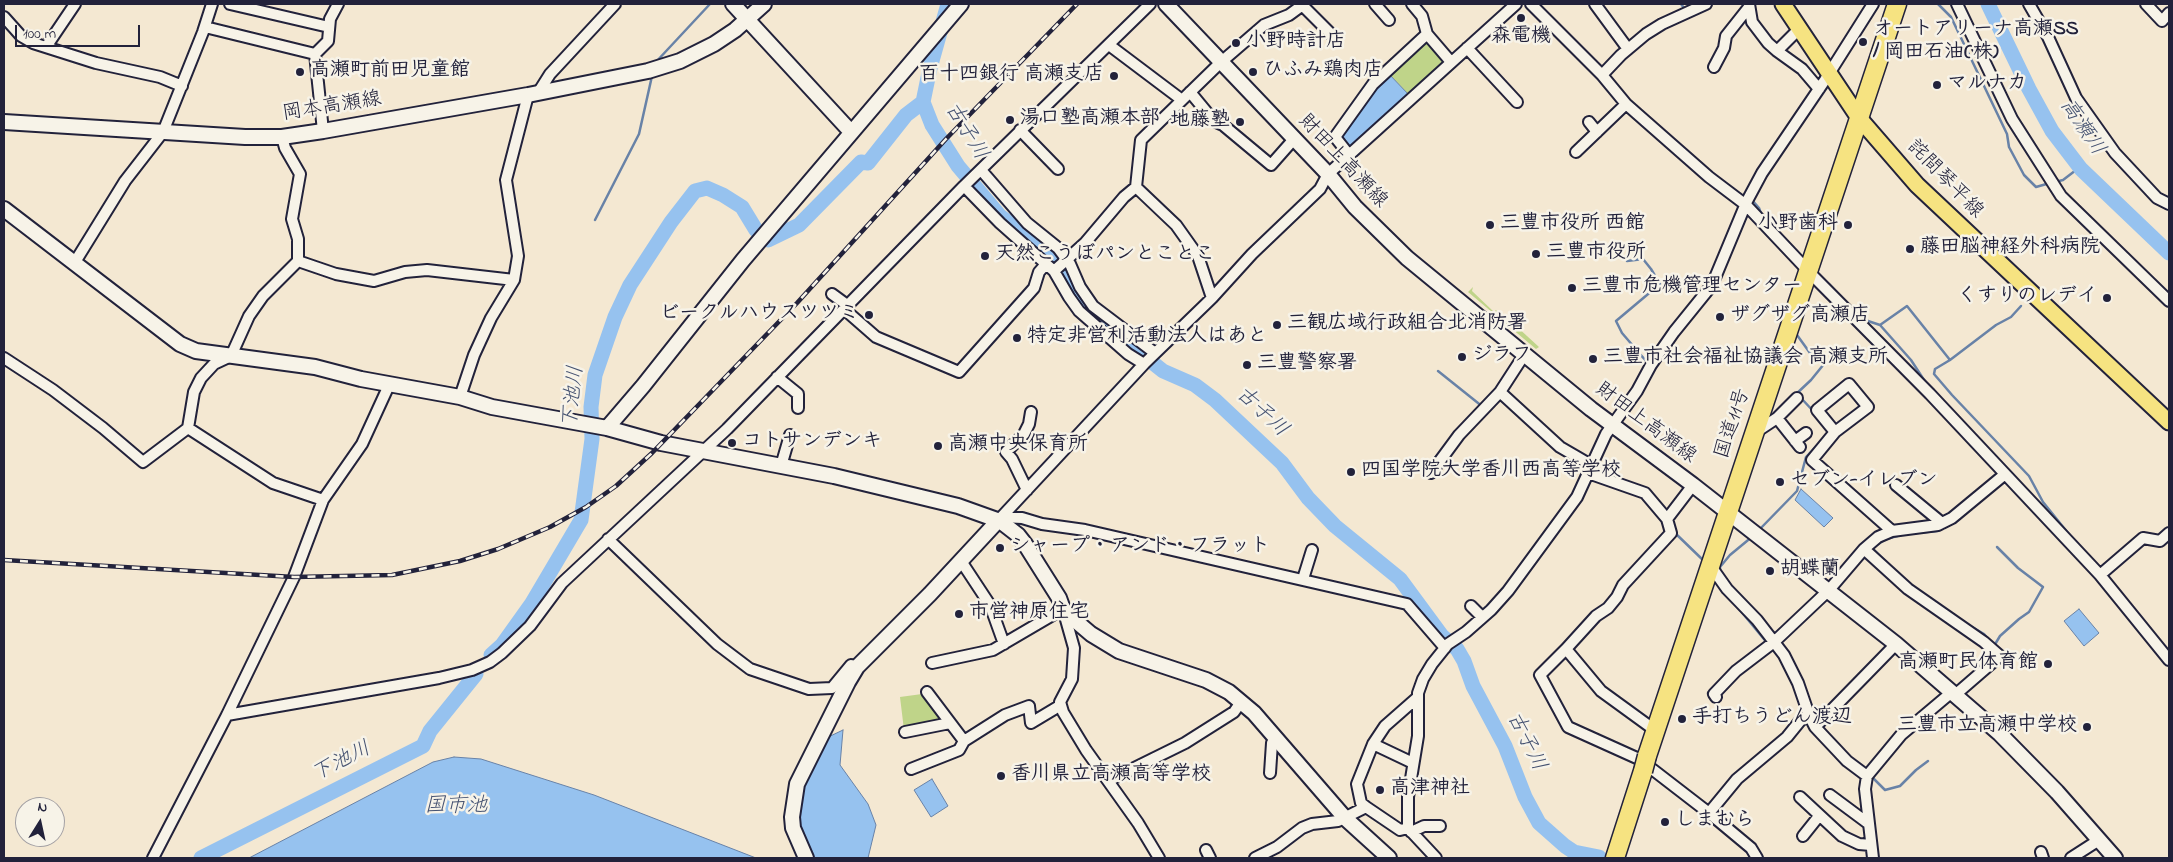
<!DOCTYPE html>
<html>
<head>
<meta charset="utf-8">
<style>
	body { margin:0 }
	#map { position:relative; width:2173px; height:862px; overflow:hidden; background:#f4e8d2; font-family:"Indie Flower",sans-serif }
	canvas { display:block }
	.frame { position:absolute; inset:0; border:5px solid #22223b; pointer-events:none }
	.north { position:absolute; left:15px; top:797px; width:50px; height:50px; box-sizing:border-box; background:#f7f3e8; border:1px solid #a29fa3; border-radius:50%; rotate:10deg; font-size:14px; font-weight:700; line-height:20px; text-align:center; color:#22223b }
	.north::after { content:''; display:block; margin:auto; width:18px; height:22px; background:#22223b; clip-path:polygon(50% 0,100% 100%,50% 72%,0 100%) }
	.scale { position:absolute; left:15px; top:25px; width:125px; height:22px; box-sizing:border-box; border:2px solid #22223b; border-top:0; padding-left:6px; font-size:15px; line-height:18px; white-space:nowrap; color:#22223b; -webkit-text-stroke:4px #f7f3e8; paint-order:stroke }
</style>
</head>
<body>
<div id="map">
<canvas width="2173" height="862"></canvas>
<div class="frame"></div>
<div class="north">N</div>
<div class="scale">100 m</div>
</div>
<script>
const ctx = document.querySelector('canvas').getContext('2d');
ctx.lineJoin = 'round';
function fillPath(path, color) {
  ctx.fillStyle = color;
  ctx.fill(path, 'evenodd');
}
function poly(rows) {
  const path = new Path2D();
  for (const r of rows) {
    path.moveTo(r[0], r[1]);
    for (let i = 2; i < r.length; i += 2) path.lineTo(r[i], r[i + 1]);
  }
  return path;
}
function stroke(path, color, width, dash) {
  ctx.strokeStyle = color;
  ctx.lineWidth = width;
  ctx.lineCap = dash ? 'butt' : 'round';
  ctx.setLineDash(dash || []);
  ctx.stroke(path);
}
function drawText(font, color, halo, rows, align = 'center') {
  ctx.font = font + ' "Indie Flower","Klee One",sans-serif';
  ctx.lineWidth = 5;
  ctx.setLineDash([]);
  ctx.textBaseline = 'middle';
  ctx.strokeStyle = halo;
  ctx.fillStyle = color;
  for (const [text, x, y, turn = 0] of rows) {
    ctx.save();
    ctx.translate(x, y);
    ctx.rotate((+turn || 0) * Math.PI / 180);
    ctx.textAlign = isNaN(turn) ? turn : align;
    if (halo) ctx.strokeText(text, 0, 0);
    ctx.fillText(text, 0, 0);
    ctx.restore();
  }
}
fillPath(poly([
	[1426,38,1447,61,1409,95,1388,73],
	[1473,287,1472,291,1494,312,1496,310,1512,328,1515,325,1539,347,1536,349,1468,292],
	[922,694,945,722,904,730,900,697]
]), '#bfd489');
const water = poly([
	[1388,73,1409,95,1349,150,1337,135,1388,73],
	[1801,489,1833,518,1824,527,1795,500,1801,489],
	[2079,609,2099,633,2084,646,2064,621,2079,609],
	[843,730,840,765,868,804,876,825,868,858,813,858,797,818,801,791,822,740,843,730],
	[454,757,481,759,594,795,756,858,249,858,433,762,454,757],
	[932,779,948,806,931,817,914,790,932,779]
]);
fillPath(water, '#96c2ef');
stroke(water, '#6882a7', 1);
stroke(poly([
	[1681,4,1684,8],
	[1938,4,1951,17,2007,134,2009,147,2024,175,2036,187,2050,183],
	[655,63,710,4],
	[2055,182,2063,180,2080,167],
	[1752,200,1759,208,1762,216],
	[595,220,639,134,652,76],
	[1627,261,1643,259,1651,269,1660,284,1616,321,1622,333,1646,361],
	[1829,284,1845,301],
	[1862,319,1880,325,1907,306,1950,360,1996,325,2011,317,2021,306],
	[1880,325,1911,360,1926,383],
	[1950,360,1935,369,1934,374,1952,395,2029,476,2043,502,2072,538],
	[1438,371,1483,407],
	[1794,396,1811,380,1824,364,1810,353,1797,335],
	[1801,398,1814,412],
	[1433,460,1440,452],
	[1594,468,1630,483],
	[1758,531,1797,491,1806,457,1826,436],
	[1674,532,1704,561],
	[1916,533,1937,531],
	[2088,555,2098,566],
	[1891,567,1872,548,1886,539,1905,534],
	[1720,570,1720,567,1730,555,1753,536],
	[1735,604,1768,644],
	[1967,624,1984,634,1989,640],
	[1994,646,2000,636,2019,619,2029,612,2043,587,2018,568,1997,547],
	[1772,648,1781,659],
	[1836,757,1843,765,1847,765],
	[1871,776,1885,790,1900,786,1916,770,1928,761]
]), '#6882a7', 2.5);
stroke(poly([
	[948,4,930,68,923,102,932,125,958,166,1000,216,1050,255,1066,274,1081,302,1099,320,1163,371,1195,385,1215,400,1282,463,1308,498,1335,526,1400,579,1442,636,1457,649,1464,661,1473,686,1505,746,1525,797,1539,823,1565,846,1574,852,1599,857],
	[1988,4,2029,89,2052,131,2081,169,2169,253],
	[768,240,799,225,861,162,868,163,906,115,923,102],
	[491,655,502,645,532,603,581,520,592,439,591,407,595,375,615,317,630,285,671,222,695,191,707,188,723,195,742,207,756,230],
	[201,858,423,746,430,731,476,674]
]), '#96c2ef', 15);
const street = poly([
	[230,4,329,27],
	[1375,4,1389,20],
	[1412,4,1422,16,1427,34,1451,62],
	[1531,4,1602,75,1626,104,1709,177,1746,205,1813,276,1930,394,2100,575,2169,660],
	[1595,4,1628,49],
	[1749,4,1752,22,1768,43,1777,51],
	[1957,4,2012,119,2061,196,2169,301],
	[2029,4,2048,37,2076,98,2115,153,2157,198,2169,204],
	[2146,4,2162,21,2169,13],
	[1302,5,1337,40],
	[4,17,21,36,33,43,96,63,160,77,182,86],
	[205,27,315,54],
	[1799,29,1777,51,1802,69,1819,89],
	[1109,45,1182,100],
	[46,47,75,4],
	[1467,48,1517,102],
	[1714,67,1724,48,1726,36,1749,7],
	[1602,75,1621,55,1646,34,1662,24,1706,4],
	[1190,92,1214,121,1223,125,1271,165,1294,139],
	[538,93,550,74,615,4],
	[1589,122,1597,132],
	[1020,130,1058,169],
	[323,131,315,54,328,41,330,19,338,4],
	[1576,152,1626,104],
	[1350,156,1335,137,1373,84,1427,34],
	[981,170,1027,223,1058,248,1070,264,1080,287,1093,306,1155,353],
	[964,186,1000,223,1054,271,1069,297,1079,311,1128,354,1144,364],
	[1136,187,1176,225,1198,256,1212,298],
	[298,261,336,274,374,281,405,272,427,270,514,280],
	[75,262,125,181,163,132,203,32,212,4],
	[1054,271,1085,243,1124,197,1136,187,1141,140,1220,63,1264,25,1289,15,1304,4],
	[832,294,847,305],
	[844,309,876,337,959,372,1034,288,1039,272,1046,264],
	[4,358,53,390,103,428,143,462,188,428,194,392,201,378,214,364,231,356,249,316,263,296,298,261,298,239,292,219,300,174,285,148,282,137],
	[777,377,798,394,798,408],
	[1500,392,1560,447,1591,465],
	[460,397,474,355,491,318,514,280,518,256,506,180,528,95],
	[1777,418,1800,447],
	[188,428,273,483,323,500],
	[1756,432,1777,418,1797,398],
	[1835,432,1817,410,1849,384,1868,407,1835,432,1812,460,1892,531],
	[1795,441,1806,433],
	[781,466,790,435],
	[1431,473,1459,435,1500,392,1524,355],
	[1588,473,1645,493,1667,519,1693,485],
	[1896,485,1942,523],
	[1027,490,1012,459,1006,452,1024,434,1029,424,1031,412],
	[1002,517,1022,518,1042,524,1085,530,1407,604,1445,648],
	[995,524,1144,364,1212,298,1252,254,1320,189,1328,174,1516,4],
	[608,539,717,644,750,669,809,689,832,688,851,665,857,667],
	[1864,549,1908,589,1984,642,2000,656,1955,695],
	[961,561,990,605,1004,644],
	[1710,565,1727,589,1757,620,1774,642,1736,671,1714,694,1716,697],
	[2100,575,2143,538,2160,541,2169,533],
	[1303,579,1312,550],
	[1471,606,1482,617],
	[1566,649,1540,675,1568,727,1639,759,1709,813,1751,848,1757,858],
	[932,663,993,650,1063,609,1074,648,1072,679,1060,702,1063,712,1086,750,1138,823,1159,858],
	[927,692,964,741],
	[227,715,439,678,472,670,490,662,502,653,530,626,562,583,727,429,964,186,1150,4],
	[1809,715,1798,683,1784,655,1774,642,1829,590,1864,549,1878,537,1892,531,1938,525,1952,518,2004,475],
	[1815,727,1847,761,1867,776],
	[1656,731,1601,691,1566,649,1596,616,1608,608,1617,597,1623,585,1671,533,1667,519],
	[905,732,950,723],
	[1373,744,1413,763],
	[911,769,959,750,964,741,1005,715,1029,706,1031,723,1061,705],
	[1270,773,1272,743,1275,738],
	[1108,781,1185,743,1234,712,1241,702],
	[1830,795,1869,824],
	[1800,797,1842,836,1859,844,1871,845],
	[1366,807,1361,803,1357,784,1373,744,1385,726,1418,697],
	[1709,813,1737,779,1787,737,1800,721,1809,715,1815,727,1896,644],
	[1411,832,1424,826,1440,826],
	[1803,836,1819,816],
	[1206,850,1210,858],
	[2041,852,2043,858],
	[153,858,227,715,294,577,323,500,362,444,390,383],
	[1255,858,1277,847,1302,828,1312,824,1338,821,1366,807,1400,830,1408,828],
	[1436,858,1408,828,1408,797,1418,736,1418,693,1423,679,1432,664,1448,644,1466,632,1491,610,1508,591,1577,497,1606,434,1637,391,1651,365,1674,332,1712,285,1747,201,1762,173,1825,80,1873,4],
	[1873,858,1865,789,1867,776,1901,735,1952,692],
	[2071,858,2099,840]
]);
const secondary = poly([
	[733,4,851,132],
	[1166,4,1328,174,1355,207,1407,258,1591,409,1693,485,1896,644,2000,734,2057,792,2115,858],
	[4,122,245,137,282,137,323,131,528,95,648,71,680,61,714,44,735,30,764,4],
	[4,209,180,344,196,351,315,367,361,379,460,397,492,407,607,428,661,443,834,476,958,506,1000,521,1018,535,1025,544,1059,598,1063,609,1071,617,1091,634,1119,651,1206,680,1229,692,1254,713,1345,818,1389,858],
	[607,428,643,386,743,260,961,4],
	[806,858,793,828,792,817,797,784,848,682,857,667,930,594,995,524]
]);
const primary = poly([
	[1783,4,1859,118,1917,185,2169,422]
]);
const highway = poly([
	[1647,756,1897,4],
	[1615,858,1643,771]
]);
stroke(street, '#22223b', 14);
stroke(secondary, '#22223b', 18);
stroke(primary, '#22223b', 19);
stroke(highway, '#22223b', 21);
stroke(street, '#f7f3e8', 10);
stroke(secondary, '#f7f3e8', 14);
stroke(primary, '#f6e381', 15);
stroke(highway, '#f6e381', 18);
const rail = poly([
	[4,560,294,577,392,575,460,561,498,549,550,527,586,507,616,486,652,453,797,303,946,139,1077,4]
]);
stroke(rail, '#22223b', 4.5);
stroke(rail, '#f7f3e8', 2.5, [8]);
const highwayBridge = poly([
	[1643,771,1647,756]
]);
stroke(highwayBridge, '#22223b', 21, []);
stroke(highwayBridge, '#f6e381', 18);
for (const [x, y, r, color] of [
	[1521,18,5,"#22223b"],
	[1863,42,5,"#22223b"],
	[1236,43,5,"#22223b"],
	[300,72,5,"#22223b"],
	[1253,72,5,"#22223b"],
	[1114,76,5,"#22223b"],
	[1937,85,5,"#22223b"],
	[1010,120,5,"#22223b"],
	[1240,122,5,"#22223b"],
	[1490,225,5,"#22223b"],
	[1848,225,5,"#22223b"],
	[1910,249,5,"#22223b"],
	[1536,254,5,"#22223b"],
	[985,256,5,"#22223b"],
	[1572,288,5,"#22223b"],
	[2107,298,5,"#22223b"],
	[869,315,5,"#22223b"],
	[1720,317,5,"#22223b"],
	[1277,325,5,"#22223b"],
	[1017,338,5,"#22223b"],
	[1462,357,5,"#22223b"],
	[1593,359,5,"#22223b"],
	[1247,365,5,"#22223b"],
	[732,443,5,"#22223b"],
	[938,446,5,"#22223b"],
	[1351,472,5,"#22223b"],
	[1780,482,5,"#22223b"],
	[1000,548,5,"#22223b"],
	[1770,571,5,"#22223b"],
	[959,614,5,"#22223b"],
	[2048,664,5,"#22223b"],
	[1682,719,5,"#22223b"],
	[2087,727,5,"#22223b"],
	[1001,776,5,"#22223b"],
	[1380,790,5,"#22223b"],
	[1665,822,5,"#22223b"]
]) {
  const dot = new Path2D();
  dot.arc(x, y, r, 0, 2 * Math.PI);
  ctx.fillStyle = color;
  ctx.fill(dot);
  stroke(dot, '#f7f3e8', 2);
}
drawText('bold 20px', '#22223b', '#f7f3e8', [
	["オートアリーナ高瀬SS",1873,31],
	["/ 岡田石油(株)",1873,54],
	["森電機",1521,38,"center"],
	["小野時計店",1246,43],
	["高瀬町前田児童館",310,72],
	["ひふみ鶏肉店",1263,72],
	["百十四銀行 高瀬支店",1104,76,"right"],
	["マルナカ",1947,85],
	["湯口塾高瀬本部",1020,120],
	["地藤塾",1230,122,"right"],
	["三豊市役所 西館",1500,225],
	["小野歯科",1838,225,"right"],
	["藤田脳神経外科病院",1920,249],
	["三豊市役所",1546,254],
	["天然こうぼパンとことこ",995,256],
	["三豊市危機管理センター",1582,288],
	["くすりのレデイ",2097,298,"right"],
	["ビークルハウスツツミ",859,315,"right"],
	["ザグザグ高瀬店",1730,317],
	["三観広域行政組合北消防署",1287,325],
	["特定非営利活動法人はあと",1027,338],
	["ジラフ",1472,357],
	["三豊市社会福祉協議会 高瀬支所",1603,359],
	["三豊警察署",1257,365],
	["コトサンデンキ",742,443],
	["高瀬中央保育所",948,446],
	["四国学院大学香川西高等学校",1361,472],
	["セブン-イレブン",1790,482],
	["シャープ・アンド・フラット",1010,548],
	["胡蝶蘭",1780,571],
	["市営神原住宅",969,614],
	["高瀬町民体育館",2038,664,"right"],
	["手打ちうどん渡辺",1692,719],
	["三豊市立高瀬中学校",2077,727,"right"],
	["香川県立高瀬高等学校",1011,776],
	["高津神社",1390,790],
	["しまむら",1675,822]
], 'left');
drawText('20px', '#22223b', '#f7f3e8', [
	["岡本高瀬線",332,108,-9],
	["財田上高瀬線",1342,162,47],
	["詫間琴平線",1944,180,46],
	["財田上高瀬線",1645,424,37],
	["国道11号",1734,424,-72]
]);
drawText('italic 21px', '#455271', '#f7f3e8', [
	["高瀬川",2081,128,56],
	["古子川",965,132,59],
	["下池川",575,397,-84],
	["古子川",1261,413,43],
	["古子川",1525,742,64],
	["下池川",342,763,-27],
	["国市池",456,808]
]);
</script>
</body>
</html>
